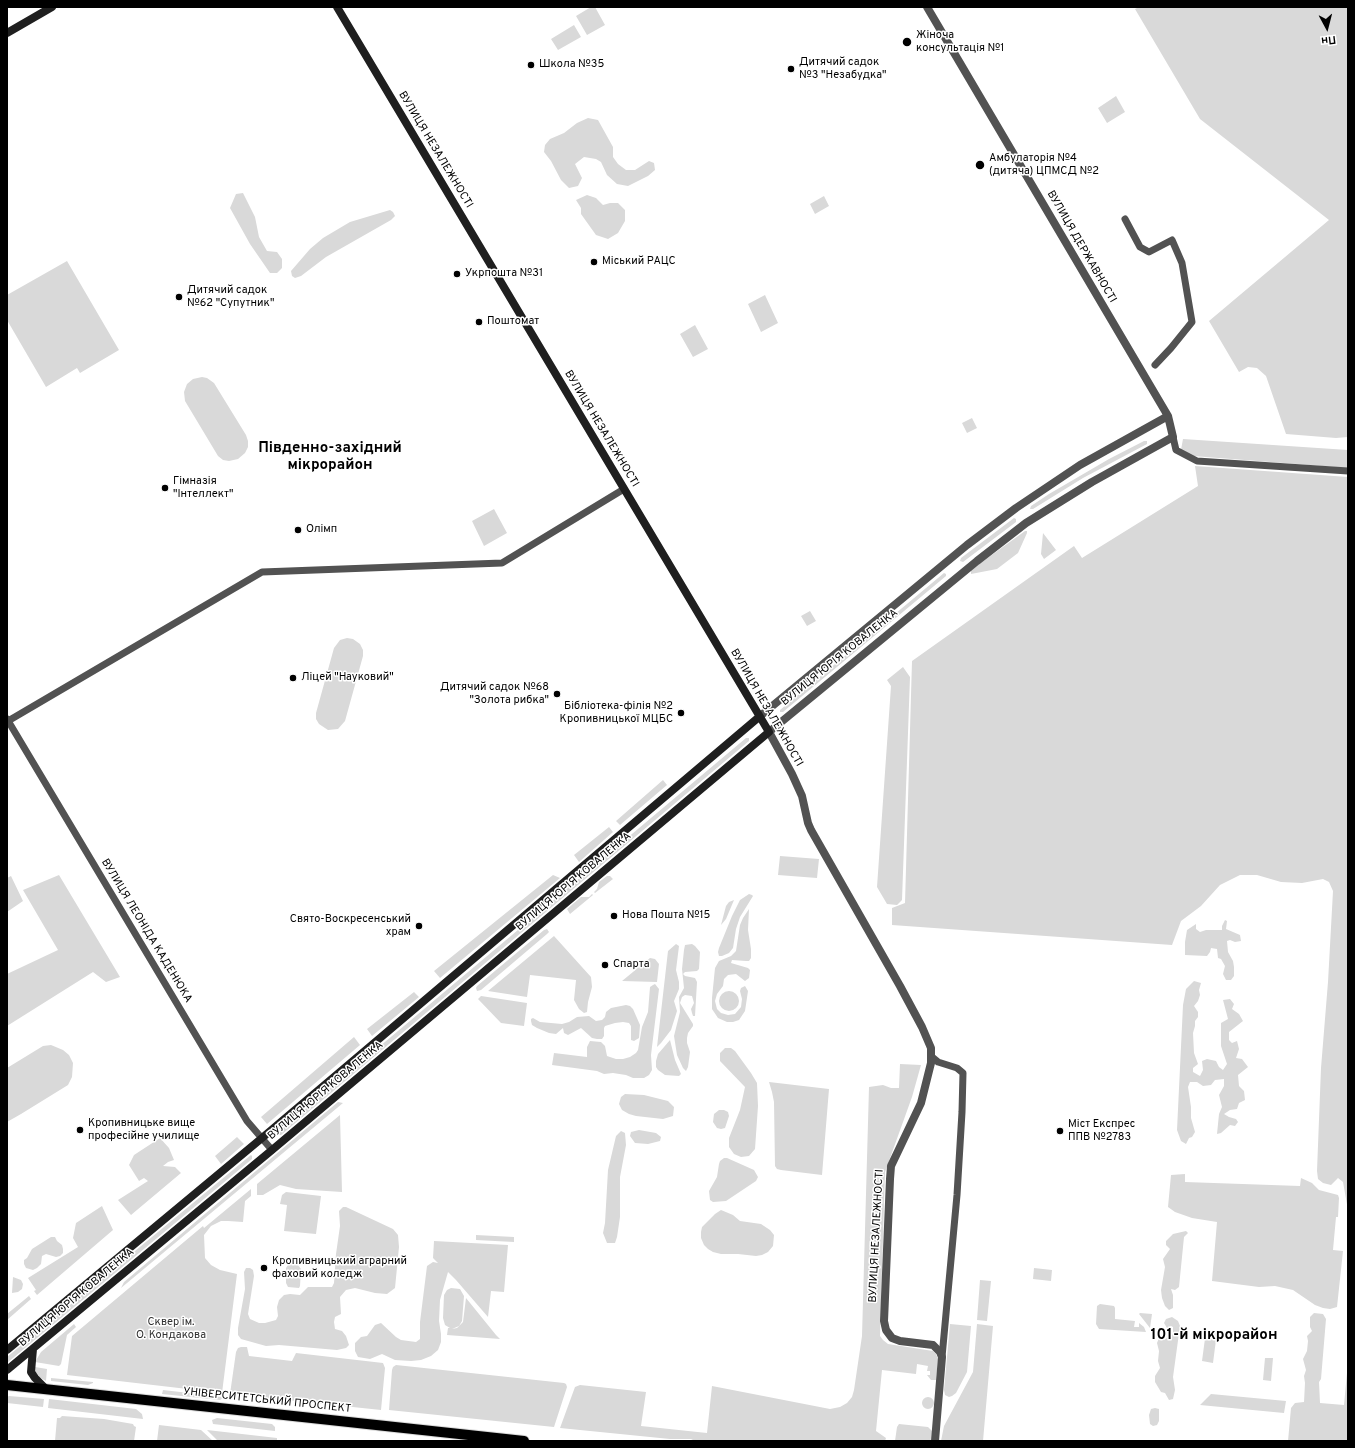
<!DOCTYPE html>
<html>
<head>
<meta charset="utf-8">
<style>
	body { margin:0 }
	#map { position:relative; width:1355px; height:1448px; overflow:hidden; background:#fff; font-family:Overpass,sans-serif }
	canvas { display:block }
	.frame { position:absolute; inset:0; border:8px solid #000; pointer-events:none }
	.north { position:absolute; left:1307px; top:8px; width:40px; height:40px; -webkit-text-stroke:3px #fff; paint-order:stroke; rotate:173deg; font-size:11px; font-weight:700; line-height:16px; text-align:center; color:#000 }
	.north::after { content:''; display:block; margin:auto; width:14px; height:18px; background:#000; clip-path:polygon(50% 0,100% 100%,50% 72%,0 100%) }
</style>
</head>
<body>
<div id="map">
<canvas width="1355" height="1448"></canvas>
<div class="frame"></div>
<div class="north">Пн</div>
</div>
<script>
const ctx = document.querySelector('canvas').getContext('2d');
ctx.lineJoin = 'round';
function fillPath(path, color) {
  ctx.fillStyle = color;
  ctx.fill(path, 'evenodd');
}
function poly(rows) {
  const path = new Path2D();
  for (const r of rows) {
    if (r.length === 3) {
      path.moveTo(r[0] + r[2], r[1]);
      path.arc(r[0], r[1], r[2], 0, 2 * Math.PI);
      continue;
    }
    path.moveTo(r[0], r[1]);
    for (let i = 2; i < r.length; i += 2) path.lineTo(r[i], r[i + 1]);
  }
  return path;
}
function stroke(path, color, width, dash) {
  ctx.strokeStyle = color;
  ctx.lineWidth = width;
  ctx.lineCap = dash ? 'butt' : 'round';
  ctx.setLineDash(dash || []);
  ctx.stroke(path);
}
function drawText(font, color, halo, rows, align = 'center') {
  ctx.font = font + ' Overpass,sans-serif';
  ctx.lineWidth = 3;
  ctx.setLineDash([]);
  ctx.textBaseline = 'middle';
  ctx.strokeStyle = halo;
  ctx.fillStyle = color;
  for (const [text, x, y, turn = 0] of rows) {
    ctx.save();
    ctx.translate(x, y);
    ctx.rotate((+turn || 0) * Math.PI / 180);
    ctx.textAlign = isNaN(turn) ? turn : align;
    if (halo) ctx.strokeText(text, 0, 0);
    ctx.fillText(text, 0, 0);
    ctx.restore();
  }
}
fillPath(poly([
	[591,7,595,7,605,25,587,35,576,16],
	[1139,7,1348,7,1348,437,1336,438,1286,434,1266,376,1257,368,1248,367,1239,372,1209,321,1329,220,1200,119,1135,9],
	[574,25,581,37,558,50,551,39],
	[1116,96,1125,112,1107,123,1098,108],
	[588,118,598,120,613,147,613,157,618,164,626,170,635,170,649,161,654,163,655,170,648,176,628,186,617,184,607,175,601,162,596,159,584,157,575,164,582,178,578,186,569,188,561,180,551,161,544,152,545,145,550,139,564,133,577,123],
	[243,193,255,217,259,237,267,251,277,252,282,259,282,268,277,273,270,273,250,244,230,208,236,194],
	[587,195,596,198,603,205,610,203,618,203,625,210,625,221,618,233,608,239,596,235,581,214,581,208,576,200],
	[824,196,829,206,815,214,810,204],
	[390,210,393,212,395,216,391,220,326,257,301,276,295,278,292,276,291,271,310,249,323,238,350,222],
	[67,261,119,350,80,373,77,368,46,387,7,320,7,295],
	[765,295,778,323,761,332,748,304],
	[695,325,708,349,693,357,680,334],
	[202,377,207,378,214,383,246,435,248,441,248,447,245,453,238,459,229,461,223,460,218,456,185,401,184,392,187,384,193,379],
	[972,418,977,428,967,433,962,423],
	[1183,439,1348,450,1348,468,1180,455],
	[1144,441,1147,441,1147,444,1083,478,1033,509,1030,509,1031,506,1049,494,1109,459],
	[1195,466,1348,477,1348,1210,1343,1182,1338,1178,1331,1185,1323,1183,1318,1179,1317,1171,1321,1068,1328,982,1333,891,1329,882,1323,879,1302,883,1281,882,1257,875,1240,875,1220,885,1201,906,1181,921,1172,945,892,925,892,908,905,903,912,661,1074,546,1082,558,1198,486],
	[494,509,507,533,484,546,472,521],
	[1014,518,1016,519,1016,522,963,562,960,561,961,558],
	[1025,531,1027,531,1027,533,1018,553,997,569,971,574,971,570],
	[1043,533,1056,550,1044,559,1041,554],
	[944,573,946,574,946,576,783,712,780,712,780,710],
	[810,611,816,621,807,626,801,616],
	[347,638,353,639,360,644,363,650,363,656,345,721,338,729,328,730,319,724,316,719,316,713,334,648,340,640],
	[903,667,910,677,902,900,897,905,887,904,877,887,891,686,887,680],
	[746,738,749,738,749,741,281,1135,278,1135,278,1132],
	[663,780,667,785,620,825,616,821],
	[609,827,613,832,579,862,574,855],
	[780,856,819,859,817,878,778,875],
	[59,875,120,977,106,982,93,972,7,1026,7,974,58,950,23,890],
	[553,875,560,878,440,978,434,971],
	[11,876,23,901,7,912,7,878],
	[607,876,610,876,613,879,595,893,594,892,597,889,599,882],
	[592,894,593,895,570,914,567,909,581,897,589,897],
	[749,894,752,895,753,896,740,917,736,929,733,948,729,953,722,956,719,956,718,952,719,948,732,916,740,900],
	[734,900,726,919,721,925,726,906,729,902],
	[749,909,748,930,751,949,751,958,749,961,746,961,732,960,731,963,748,968,750,970,749,978,745,981,736,974,728,975,724,979,723,986,717,994,715,1001,717,1009,721,1013,728,1015,735,1014,741,1007,742,999,740,991,741,988,745,986,748,991,745,1011,739,1020,733,1022,727,1022,718,1018,712,1009,712,998,715,968,719,961,731,956,736,951,740,925,743,918],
	[1225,920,1227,921,1226,929,1240,935,1241,941,1235,942,1230,940,1227,941,1228,952,1233,961,1234,967,1234,976,1231,980,1226,980,1223,974,1225,966,1221,959,1218,958,1217,949,1211,948,1210,952,1207,956,1185,955,1185,942,1187,930,1196,924,1196,929,1200,932,1206,930,1222,930,1222,926],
	[547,929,549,932,547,934,481,990,477,991,476,988,477,986,544,930],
	[554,936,591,977,592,987,588,1002,587,1012,584,1013,579,1009,574,1000,576,980,530,975,527,997,488,991],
	[676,944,679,946,676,970,679,982,679,989,674,1001,677,1011,671,1030,661,1043,657,1047,668,951],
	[692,944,695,946,700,952,699,969,697,971,685,972,683,974,685,976,695,978,697,982,695,1016,693,1016,692,1013,691,1009,694,1003,692,996,685,995,682,997,680,1003,693,1024,693,1026,688,1033,687,1038,687,1043,690,1052,688,1067,686,1071,683,1068,677,1055,674,1036,680,1012,679,997,684,988,682,969,684,950,685,945],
	[650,958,655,959,659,964,657,982,622,981],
	[1194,981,1201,983,1199,990,1200,995,1198,1001,1194,1006,1198,1012,1198,1017,1195,1021,1195,1026,1193,1033,1194,1053,1198,1064,1193,1068,1193,1072,1200,1076,1203,1070,1202,1061,1207,1059,1216,1061,1219,1067,1223,1070,1227,1064,1221,1046,1221,1023,1228,1019,1223,1000,1230,999,1234,1004,1232,1009,1239,1014,1243,1021,1229,1032,1229,1040,1232,1043,1237,1041,1239,1049,1236,1058,1242,1059,1248,1067,1238,1075,1239,1086,1244,1091,1245,1100,1239,1103,1237,1109,1230,1110,1224,1114,1229,1117,1236,1119,1238,1122,1235,1126,1230,1125,1221,1133,1217,1134,1219,1114,1222,1107,1219,1095,1224,1086,1224,1079,1215,1080,1211,1085,1203,1086,1197,1082,1190,1082,1188,1087,1191,1107,1191,1118,1195,1132,1192,1137,1189,1138,1186,1144,1181,1141,1177,1130,1183,1005,1186,989],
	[655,984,659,989,651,1055,652,1070,649,1075,644,1078,633,1078,626,1075,613,1073,604,1074,597,1071,552,1065,554,1053,587,1057,587,1047,590,1041,601,1042,605,1046,607,1056,616,1059,623,1059,630,1057,636,1053,638,1050,642,1027,648,1012,650,987,653,985],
	[729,1001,10],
	[414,992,419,997,372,1036,367,1029],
	[481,996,527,1003,524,1026,501,1023,478,999],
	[626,1005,630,1006,633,1009,640,1025,639,1038,634,1041,631,1040,631,1026,629,1023,623,1022,615,1023,605,1026,604,1028,604,1036,602,1039,597,1039,592,1038,581,1028,568,1035,564,1033,563,1028,556,1034,549,1033,537,1028,532,1025,531,1021,531,1019,533,1018,540,1022,562,1024,569,1022,577,1017,589,1016,596,1021,602,1020,605,1017,606,1012,611,1008],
	[354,1037,360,1045,267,1124,261,1117],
	[670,1040,675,1060,681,1074,679,1076,665,1075,658,1070,656,1067,656,1061,658,1054],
	[51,1045,63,1050,69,1055,73,1063,72,1077,68,1085,21,1114,7,1122,7,1068,43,1046],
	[725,1048,731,1048,735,1051,751,1073,757,1083,758,1106,755,1149,749,1156,741,1157,734,1154,729,1147,729,1138,740,1110,745,1087,720,1061,720,1053],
	[900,1064,921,1065,912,1097,885,1172,880,1336,883,1340,888,1344,933,1351,936,1354,938,1359,936,1380,931,1380,927,1375,930,1375,930,1371,927,1371,928,1366,917,1364,916,1374,882,1370,876,1431,886,1438,885,1441,695,1441,691,1439,670,1439,560,1428,575,1387,580,1385,646,1392,641,1426,707,1433,712,1386,830,1409,840,1407,847,1403,852,1397,854,1390,862,1336,869,1087,883,1085,891,1088,899,1088],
	[769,1082,829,1089,822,1175,781,1170,777,1169,775,1166,774,1102,772,1092],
	[625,1094,644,1095,668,1101,674,1107,673,1116,663,1119,636,1116,629,1114,622,1110,619,1104,621,1097],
	[338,1102,343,1103,121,1288,124,1282],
	[719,1110,724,1110,728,1112,729,1116,725,1128,721,1129,717,1128,713,1122,714,1114],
	[340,1115,342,1192,296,1189,280,1185,263,1195,257,1195,257,1184],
	[639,1130,656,1133,661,1137,660,1141,648,1144,635,1143,630,1136,631,1132],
	[621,1131,625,1133,626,1145,620,1177,620,1217,617,1237,615,1243,607,1243,603,1233,605,1223,608,1170,616,1136],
	[237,1137,244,1144,221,1164,215,1156],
	[160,1138,169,1148,174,1160,168,1162,163,1166,175,1167,181,1173,131,1215,118,1200,148,1181,144,1178,139,1181,129,1165,134,1155],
	[251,1155,252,1156,252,1159,7,1363,7,1357],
	[724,1158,727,1158,754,1170,758,1177,756,1181,726,1201,713,1202,710,1200,709,1191,717,1177,719,1164,720,1161],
	[1185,1174,1185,1182,1300,1186,1301,1178,1312,1183,1319,1190,1338,1195,1339,1198,1338,1217,1336,1217,1333,1250,1343,1251,1337,1307,1330,1309,1323,1308,1315,1305,1293,1290,1275,1286,1259,1287,1212,1281,1217,1222,1192,1218,1175,1212,1168,1207,1171,1175],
	[251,1189,251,1196,245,1201,243,1222,228,1221,221,1221,211,1226,204,1235,205,1258,211,1265,220,1270,237,1274,222,1393,67,1375,72,1336,203,1226,204,1228],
	[286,1192,321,1196,316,1234,284,1231,287,1205,280,1204,282,1195],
	[102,1206,113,1230,37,1295,34,1291,36,1290,28,1278,78,1247,73,1238,76,1223],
	[343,1207,346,1207,393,1229,398,1235,399,1247,395,1288,387,1294,375,1293,355,1288,346,1290,340,1297,341,1314,335,1317,334,1322,335,1329,342,1331,346,1336,349,1345,346,1348,337,1350,279,1345,266,1346,241,1339,238,1335,238,1328,245,1289,244,1272,246,1268,250,1268,253,1270,254,1276,248,1314,250,1319,259,1323,265,1323,276,1320,278,1316,277,1307,279,1300,284,1295,290,1294,300,1295,308,1287,332,1287,334,1283,336,1254,340,1226,339,1211],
	[721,1210,733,1215,740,1221,761,1224,770,1230,774,1235,773,1246,768,1252,762,1255,756,1256,738,1254,721,1254,713,1252,708,1249,704,1245,701,1238,701,1232,702,1227,715,1214],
	[1186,1231,1188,1233,1184,1237,1179,1287,1175,1290,1171,1289,1173,1295,1173,1308,1169,1310,1165,1306,1162,1298,1161,1290,1165,1267,1163,1259,1170,1249,1166,1245,1166,1241,1173,1234],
	[476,1235,514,1237,514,1242,476,1240],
	[51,1237,55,1237,57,1241,62,1245,63,1249,63,1253,60,1256,56,1257,46,1254,42,1256,41,1264,37,1268,33,1270,26,1268,24,1264,24,1260,27,1258,32,1249],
	[434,1241,508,1245,504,1292,491,1291,488,1317,456,1280,448,1272,440,1300,439,1321,441,1334,441,1342,438,1350,431,1356,421,1360,411,1361,395,1360,382,1354,370,1359,358,1357,355,1351,355,1343,361,1337,367,1336,375,1325,381,1323,396,1337,401,1340,416,1342,420,1339,420,1322,427,1266,433,1262,438,1263,433,1258],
	[292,1263,298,1265,301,1269,300,1286,299,1288,288,1287,286,1283,286,1268,288,1265],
	[1034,1268,1052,1270,1051,1281,1033,1279],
	[13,1277,21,1280,23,1284,22,1289,18,1292,12,1293],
	[980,1280,991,1281,987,1321,977,1320],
	[451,1288,460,1289,464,1296,462,1321,459,1326,452,1329,457,1328,463,1322,466,1298,496,1335,500,1339,447,1335,448,1328,450,1328,445,1325,443,1318,444,1295,447,1290],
	[29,1296,31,1299,7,1320,7,1314],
	[1100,1304,1114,1306,1115,1308,1115,1319,1135,1321,1134,1327,1139,1327,1139,1323,1144,1327,1146,1332,1099,1329,1096,1324,1097,1306],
	[1140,1313,1152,1314,1150,1328,1139,1314],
	[1314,1313,1323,1314,1326,1319,1321,1379,1319,1382,1320,1403,1344,1405,1348,1362,1348,1441,1288,1441,1291,1408,1295,1403,1304,1402,1305,1383,1304,1376,1306,1370,1303,1359,1307,1351,1308,1341,1307,1336,1312,1331,1310,1327,1310,1317],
	[1172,1317,1178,1321,1180,1326,1173,1377,1175,1390,1173,1399,1169,1400,1165,1393,1161,1392,1155,1382,1155,1376,1160,1368,1158,1361,1159,1351,1157,1343,1159,1338,1164,1340,1173,1334,1173,1327,1171,1326,1167,1328,1164,1323,1166,1319],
	[74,1324,76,1327,67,1335,61,1364,59,1366,35,1362,41,1352],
	[950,1324,971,1326,967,1372,956,1393,952,1396,949,1397,945,1395,944,1390],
	[977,1324,993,1326,983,1441,941,1441,944,1426,973,1372],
	[1206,1331,1217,1332,1213,1363,1202,1361],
	[241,1347,247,1347,249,1356,292,1361,296,1353,383,1363,385,1368,381,1410,230,1394,236,1352,238,1348],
	[1265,1358,1273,1358,1271,1381,1263,1380],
	[396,1365,564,1383,566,1384,567,1387,554,1427,389,1410,392,1370,393,1367],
	[35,1367,47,1369,46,1381,39,1377,35,1371],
	[51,1378,93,1382,93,1383,88,1385,51,1381],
	[163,1390,223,1397,223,1398,220,1400,162,1394],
	[1211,1394,1286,1401,1284,1413,1200,1405],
	[9,1396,44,1399,43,1407,7,1403,7,1397],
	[928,1403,6],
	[49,1399,136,1409,142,1414,143,1419,48,1408],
	[1155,1408,1159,1409,1159,1421,1157,1425,1153,1426,1150,1424,1149,1415,1151,1409],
	[62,1416,104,1419,133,1424,134,1426,136,1427,134,1441,55,1441,57,1418,60,1418],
	[217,1418,272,1424,275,1427,275,1431,213,1424,212,1420],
	[899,1424,928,1427,932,1431,932,1441,895,1441,897,1427],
	[159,1425,201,1430,213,1441,157,1441],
	[207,1430,277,1438,277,1441,218,1441]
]), '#d9d9d9');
const primary = poly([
	[7,1385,524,1441]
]);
stroke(primary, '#dbdbdb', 12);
stroke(poly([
	[1125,219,1140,247,1149,252,1172,240,1182,263,1192,322,1171,348,1155,365],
	[1173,437,1176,450,1197,461,1348,471],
	[7,719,247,1121,272,1150],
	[8,721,262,572,502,563,624,489],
	[932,1057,938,1062,957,1068,963,1073,962,1112,957,1195,942,1357]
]), '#525252', 7);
stroke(poly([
	[927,7,1168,416,1173,437,1092,482,1026,523,977,561,769,732,792,774,802,796,808,823,811,830,900,986,922,1027,931,1048,931,1063,921,1103,891,1166,890,1179,884,1321,886,1330,892,1338,900,1341,933,1345,940,1352,942,1357,935,1441],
	[759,717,967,545,1016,508,1080,465,1168,416]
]), '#525252', 8);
stroke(poly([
	[7,33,52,7],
	[33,1349,31,1372,35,1378,46,1389],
	[7,1350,262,1138,759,717],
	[7,1370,272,1150,769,732,337,7]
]), '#1f1f1f', 8);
stroke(primary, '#000', 10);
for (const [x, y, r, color] of [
	[907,42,5,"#000"],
	[531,65,4,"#000"],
	[791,69,4,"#000"],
	[980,165,5,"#000"],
	[594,262,4,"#000"],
	[457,274,4,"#000"],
	[179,297,4,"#000"],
	[479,322,4,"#000"],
	[165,488,4,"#000"],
	[298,530,4,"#000"],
	[293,678,4,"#000"],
	[557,694,4,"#000"],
	[681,713,4,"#000"],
	[614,916,4,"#000"],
	[419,926,4,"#000"],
	[605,965,4,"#000"],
	[80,1130,4,"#000"],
	[1060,1131,4,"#000"],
	[264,1268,4,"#000"]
]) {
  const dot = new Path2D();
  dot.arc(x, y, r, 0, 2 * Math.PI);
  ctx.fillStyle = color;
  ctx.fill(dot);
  stroke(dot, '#fff', 1.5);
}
drawText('11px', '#000', '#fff', [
	["Жіноча",916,36],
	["консультація №1",916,49],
	["Дитячий садок",799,63],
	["№3 \"Незабудка\"",799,76],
	["Школа №35",539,65],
	["Амбулаторія №4",989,159],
	["(дитяча) ЦПМСД №2",989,172],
	["Міський РАЦС",602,262],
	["Укрпошта №31",465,274],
	["Дитячий садок",187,291],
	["№62 \"Супутник\"",187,304],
	["Поштомат",487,322],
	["Гімназія",173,482],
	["\"Інтеллект\"",173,495],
	["Олімп",306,530],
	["Ліцей \"Науковий\"",301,678],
	["Дитячий садок №68",549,688,"right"],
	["\"Золота рибка\"",549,701,"right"],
	["Бібліотека-філія №2",673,707,"right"],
	["Кропивницької МЦБС",673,720,"right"],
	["Нова Пошта №15",622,916],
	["Свято-Воскресенський",411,920,"right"],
	["храм",411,933,"right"],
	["Спарта",613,965],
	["Кропивницьке вище",88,1124],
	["професійне училище",88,1137],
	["Міст Експрес",1068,1125],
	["ППВ №2783",1068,1138],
	["Кропивницький аграрний",272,1262],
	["фаховий коледж",272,1275]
], 'left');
drawText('11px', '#000', '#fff', [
	["ВУЛИЦЯ НЕЗАЛЕЖНОСТІ",435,150,59],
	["ВУЛИЦЯ ДЕРЖАВНОСТІ",1081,247,60],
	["ВУЛИЦЯ НЕЗАЛЕЖНОСТІ",601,429,59],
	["ВУЛИЦЯ ЮРІЯ КОВАЛЕНКА",840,658,-39],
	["ВУЛИЦЯ НЕЗАЛЕЖНОСТІ",766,708,60],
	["ВУЛИЦЯ ЮРІЯ КОВАЛЕНКА",574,882,-40],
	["ВУЛИЦЯ ЛЕОНІДА КАДЕНЮКА",146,931,59],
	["ВУЛИЦЯ ЮРІЯ КОВАЛЕНКА",326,1091,-40],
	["ВУЛИЦЯ НЕЗАЛЕЖНОСТІ",877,1236,-87],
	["ВУЛИЦЯ ЮРІЯ КОВАЛЕНКА",77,1298,-40],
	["УНІВЕРСИТЕТСЬКИЙ ПРОСПЕКТ",267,1401,6]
]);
drawText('11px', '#303030', '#fff', [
	["Сквер ім.",171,1323],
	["О. Кондакова",171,1336]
]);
drawText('bold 15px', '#000', '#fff', [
	["Південно-західний",330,449],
	["мікрорайон",330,466],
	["101-й мікрорайон",1214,1336]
]);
</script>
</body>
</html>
